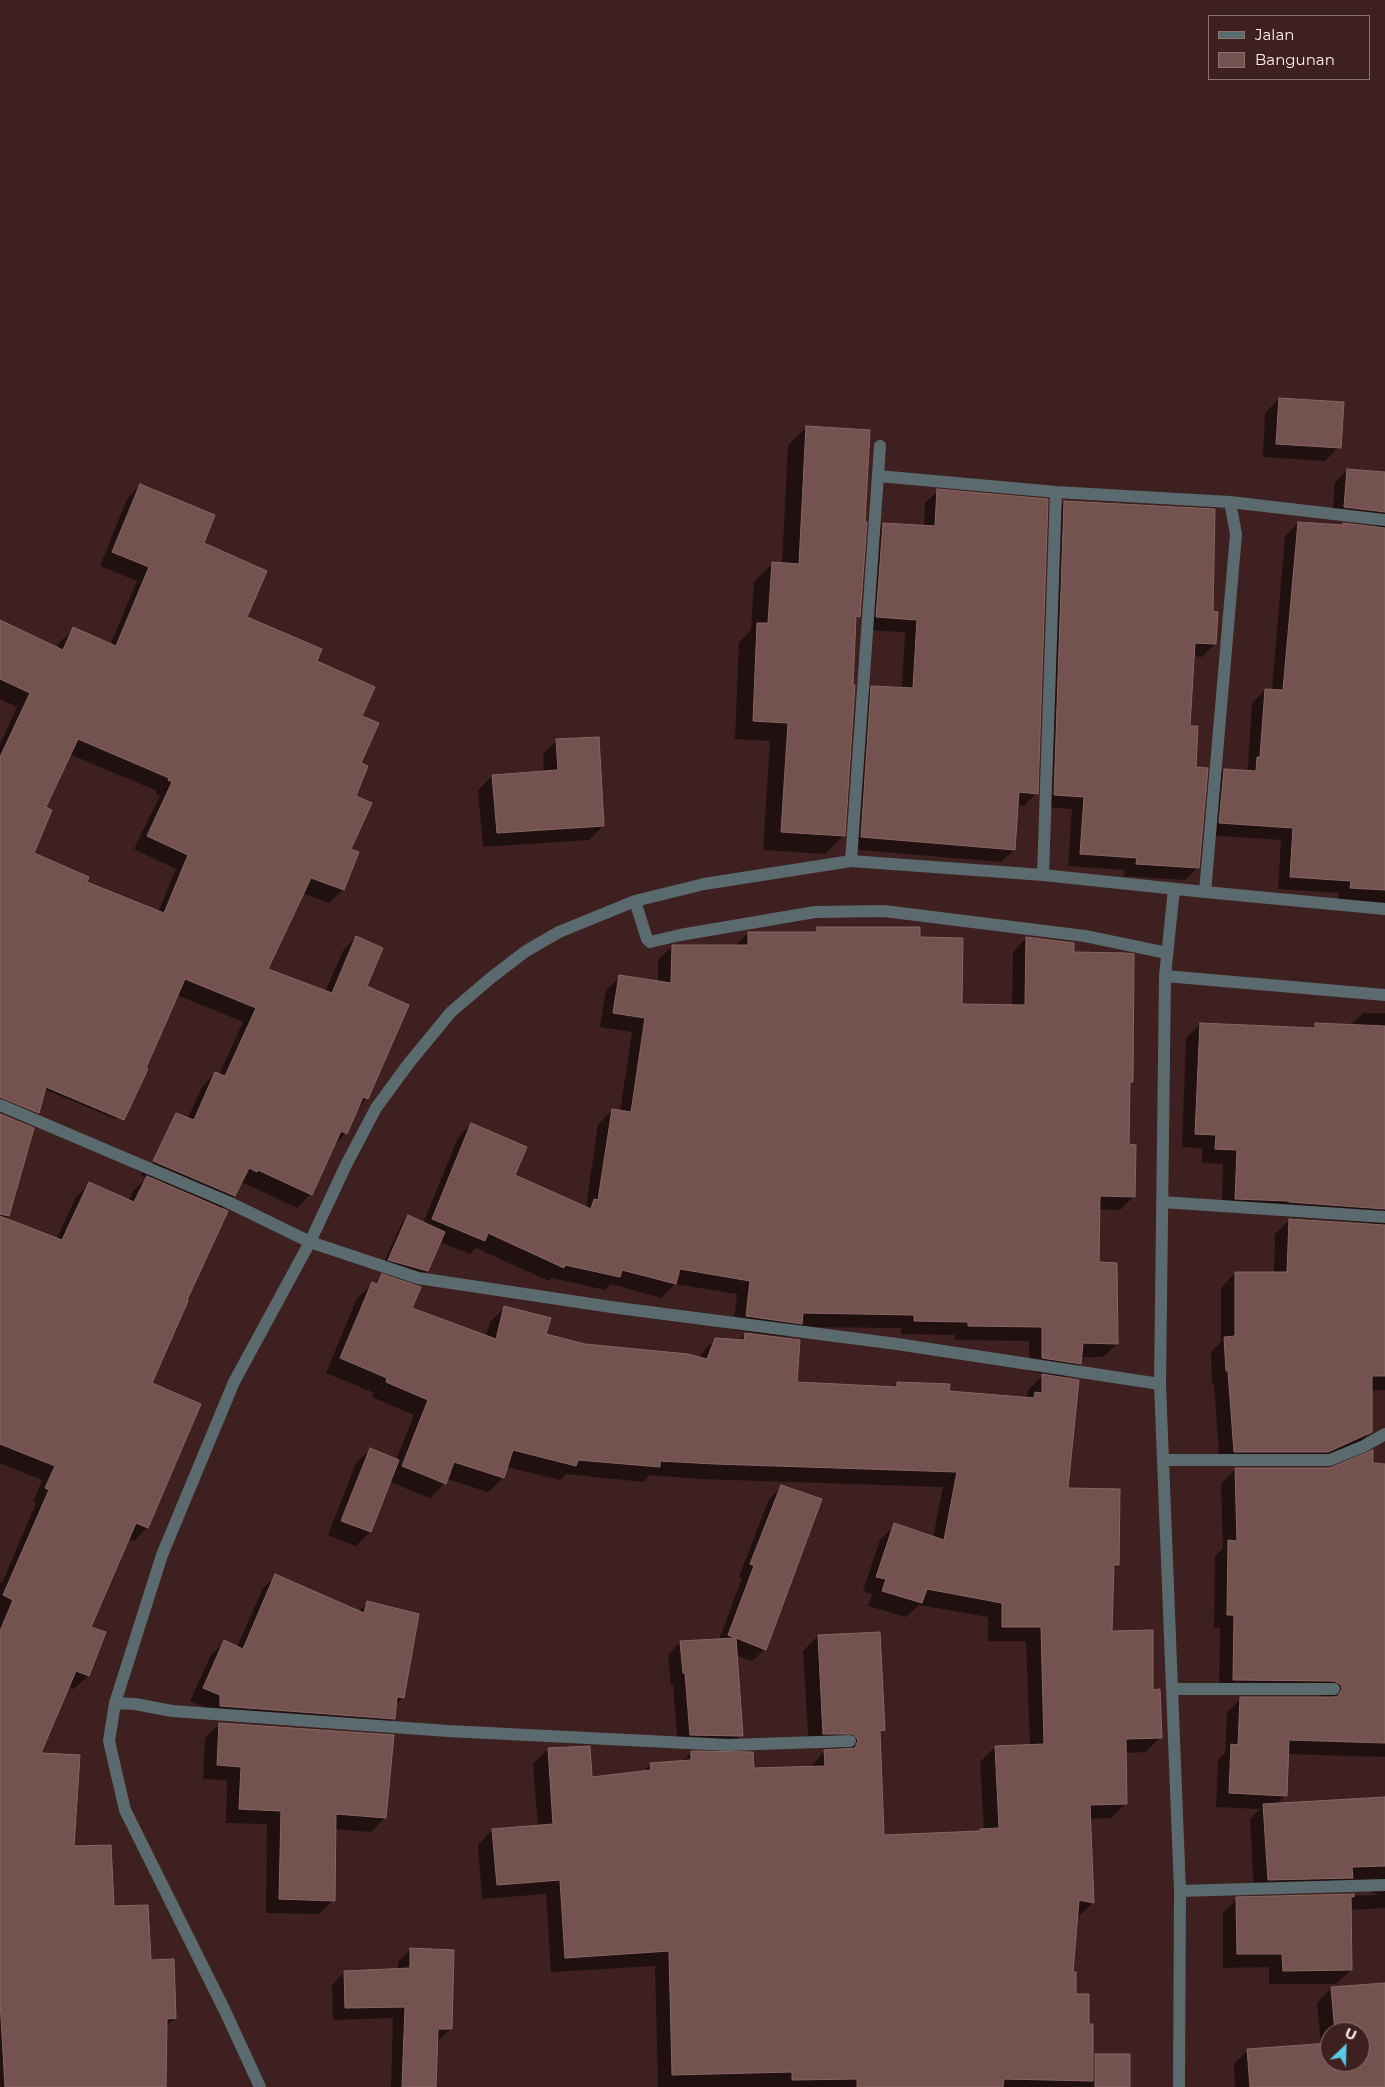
<!DOCTYPE html>
<html>
<head>
<meta charset="utf-8">
<style>
	body { margin:0 }
	#map { position:relative; width:1385px; height:2087px; overflow:hidden; background:#3d201f; font-family:Montserrat,sans-serif }
	canvas { display:block }
	.legend { position:absolute; left:1208px; top:15px; width:162px; height:65px; box-sizing:border-box; background:#3d201f; border:1px solid #8b7372; margin:0; padding:6px 9px; list-style:none; font-size:15px; color:#ffefee }
	.legend li { display:flex; align-items:center; gap:10px; height:25px }
	.legend b { width:25px; border:1px solid #8b7372 }
	.north { position:absolute; left:1320px; top:2022px; width:50px; height:50px; box-sizing:border-box; background:#3d201f; border:1px solid #8b7372; border-radius:50%; rotate:24deg; font-size:14px; font-weight:700; line-height:20px; text-align:center; color:#ffefee }
	.north::after { content:''; display:block; margin:auto; width:18px; height:22px; background:#58c8e4; clip-path:polygon(50% 0,100% 100%,50% 72%,0 100%) }
</style>
</head>
<body>
<div id="map">
<canvas width="1385" height="2087"></canvas>
<ul class="legend">
<li><b style="height:6px;background:#5b6a6e"></b>Jalan</li>
<li><b style="height:14px;background:#735250"></b>Bangunan</li>
</ul>
<div class="north">U</div>
</div>
<script>
const ctx = document.querySelector('canvas').getContext('2d');
ctx.lineJoin = 'round';
function fillPath(path, color) {
  ctx.fillStyle = color;
  ctx.fill(path, 'evenodd');
}
function poly(rows) {
  const path = new Path2D();
  for (const r of rows) {
    path.moveTo(r[0], r[1]);
    for (let i = 2; i < r.length; i += 2) path.lineTo(r[i], r[i + 1]);
  }
  return path;
}
function stroke(path, color, width, dash) {
  ctx.strokeStyle = color;
  ctx.lineWidth = width;
  ctx.lineCap = dash ? 'butt' : 'round';
  ctx.setLineDash(dash || []);
  ctx.stroke(path);
}
fillPath(poly([
	[1279,399,1339,447,1325,461,1263,457,1265,413],
	[807,427,859,616,855,620,843,836,825,854,763,850,770,741,735,739,739,642,751,630,754,582,772,564,782,564,788,445],
	[1347,470,1385,473,1385,903,1338,900,1339,893,1278,889,1281,840,1207,835,1212,783,1224,770,1245,770,1248,768,1252,703,1265,690,1272,690,1285,536,1298,523,1380,529,1374,524,1332,519,1335,483],
	[140,485,203,544,245,617,315,662,361,716,359,764,354,796,350,849,357,852,342,890,329,903,302,893,266,969,325,992,343,951,356,937,365,987,367,1098,357,1109,346,1133,333,1146,311,1194,297,1208,244,1183,240,1184,234,1196,221,1209,185,1301,150,1383,147,1528,134,1541,127,1539,90,1628,88,1676,74,1689,68,1687,40,1754,73,1848,150,1961,175,2018,165,2027,165,2087,0,2087,0,1582,2,1583,36,1503,33,1502,42,1480,0,1463,0,1117,32,1129,6,1220,56,1240,76,1197,90,1183,129,1201,133,1191,147,1178,141,1175,142,1173,155,1160,176,1144,202,1087,215,1073,219,1075,243,1022,177,995,129,1105,116,1119,0,1071,0,744,17,707,0,699,0,622,57,649,60,642,73,629,110,645,137,581,100,566,127,499],
	[69,754,157,791,156,794,160,796,134,849,176,869,158,912,85,883,32,854,45,808],
	[938,491,1036,793,1024,806,1017,805,1014,850,1001,862,849,849,859,700,872,687,902,689,905,632,864,630,871,536,883,524,924,526,925,503],
	[1064,502,1211,613,1215,644,1202,657,1193,656,1189,727,1194,768,1198,867,1185,880,1124,876,1125,870,1068,866,1072,809,1042,807,1052,515],
	[557,740,603,826,589,840,483,847,478,790,492,776,544,772,543,754],
	[818,928,919,938,961,1005,1012,1006,1013,952,1026,938,1073,954,1132,1081,1129,1084,1128,1146,1134,1196,1120,1210,1099,1209,1098,1263,1117,1344,1103,1357,1081,1357,1080,1363,1064,1379,1066,1489,1118,1565,1113,1570,1111,1632,1152,1691,1160,1737,1146,1752,1125,1753,1126,1804,1111,1818,1089,1819,1093,1903,1078,1917,1076,1917,1072,1973,1075,1995,1087,2026,1092,2055,1129,2055,1129,2087,658,2087,655,1966,551,1972,546,1894,482,1899,478,1845,492,1830,538,1827,533,1764,548,1749,591,1778,643,1772,651,1764,681,1762,691,1753,753,1769,810,1768,824,1751,841,1751,835,1747,809,1748,803,1651,818,1636,884,1730,879,1734,883,1836,979,1832,984,1830,980,1762,995,1747,1030,1746,1026,1641,988,1641,988,1617,919,1605,906,1617,868,1606,872,1594,863,1591,880,1540,895,1525,933,1538,943,1487,700,1479,650,1475,644,1482,566,1474,560,1480,507,1467,503,1478,488,1492,447,1479,445,1483,430,1498,390,1482,370,1532,356,1546,328,1535,356,1463,370,1449,396,1460,414,1415,372,1397,374,1393,326,1373,357,1298,382,1276,410,1308,486,1336,490,1322,504,1308,545,1335,584,1345,699,1358,701,1354,715,1339,738,1341,745,1334,795,1383,893,1388,898,1383,948,1392,1027,1399,1028,1390,1044,1374,1029,1371,1029,1341,955,1340,955,1335,901,1334,901,1328,797,1327,787,1337,733,1330,737,1294,675,1284,661,1298,611,1284,605,1290,552,1278,549,1281,476,1248,470,1254,440,1242,427,1271,420,1277,382,1266,402,1223,408,1217,423,1223,458,1138,471,1124,514,1176,586,1208,598,1124,612,1111,620,1112,632,1032,600,1027,606,990,620,977,658,983,658,960,672,947,735,946,748,933,813,933],
	[1363,1013,1385,1013,1385,1390,1371,1390,1371,1431,1357,1446,1345,1452,1220,1466,1214,1384,1212,1384,1211,1352,1221,1342,1221,1288,1235,1273,1274,1274,1275,1234,1289,1220,1376,1226,1371,1223,1276,1216,1276,1214,1222,1212,1223,1164,1202,1163,1202,1148,1182,1147,1186,1038,1200,1024,1310,1029,1316,1024,1350,1026],
	[1372,1464,1385,1465,1385,1757,1287,1754,1286,1795,1276,1804,1385,1798,1385,1908,1350,1910,1351,1970,1336,1984,1269,1984,1269,1967,1223,1968,1223,1913,1237,1899,1378,1895,1370,1891,1254,1894,1250,1819,1260,1809,1216,1807,1218,1760,1225,1753,1227,1713,1241,1698,1326,1698,1319,1695,1219,1693,1220,1628,1214,1628,1215,1556,1223,1548,1221,1484,1235,1469,1331,1469],
	[781,1487,765,1649,752,1661,736,1655,741,1736,729,1748,678,1747,673,1685,671,1685,668,1655,680,1642,719,1640,742,1578,739,1577,769,1499],
	[276,1575,358,1612,368,1602,403,1698,395,1705,394,1718,381,1732,207,1709,190,1701,211,1655,224,1642,237,1647,263,1588],
	[219,1724,393,1736,385,1818,371,1832,335,1829,333,1900,319,1914,266,1913,267,1824,226,1823,227,1780,203,1779,205,1738],
	[411,1949,451,2029,437,2041,435,2087,391,2087,393,2018,333,2020,332,1985,344,1972,398,1970,398,1962],
	[1385,1984,1385,2087,1235,2087,1234,2064,1248,2050,1321,2045,1317,2003,1331,1988],
	[1330,2032,1360,2032,1360,2062,1330,2062]
]), '#0007');
const building = poly([
	[1279,398,1344,402,1341,448,1276,444,1279,398],
	[806,426,870,430,865,521,867,522,860,617,856,616,853,685,855,685,845,836,781,832,788,723,753,721,757,623,768,623,772,562,799,564,806,426],
	[1347,469,1385,472,1385,512,1344,507,1347,469],
	[140,484,215,515,204,543,267,571,247,617,322,649,317,661,375,687,362,716,379,723,361,763,368,766,356,796,372,803,351,849,359,852,344,890,311,878,268,969,332,993,356,936,383,948,367,986,409,1005,368,1099,363,1097,347,1134,341,1131,312,1195,258,1170,257,1172,249,1168,235,1196,153,1161,176,1113,194,1120,215,1072,225,1076,256,1008,185,979,146,1068,148,1069,124,1120,46,1087,39,1113,0,1097,0,757,30,693,0,679,0,620,63,650,73,627,116,646,149,567,112,552,140,484],
	[78,739,169,778,168,780,172,782,147,836,188,855,164,913,87,882,89,877,34,853,52,810,46,807,78,739],
	[937,489,1048,499,1038,794,1019,792,1015,850,861,837,871,686,913,688,917,620,876,617,883,523,935,526,937,489],
	[1064,501,1215,509,1213,611,1218,612,1216,644,1195,643,1190,726,1198,726,1196,767,1208,768,1199,868,1136,864,1137,858,1080,854,1084,797,1054,795,1064,501],
	[1298,522,1343,525,1343,523,1385,528,1385,890,1350,888,1351,881,1290,877,1293,828,1219,823,1224,769,1256,771,1257,757,1260,757,1265,689,1283,690,1298,522],
	[599,737,604,826,497,833,492,775,558,770,556,739,599,737],
	[817,927,920,927,920,937,963,938,962,1004,1025,1005,1026,937,1074,943,1074,952,1125,953,1134,954,1133,1082,1130,1082,1129,1144,1136,1145,1135,1197,1100,1196,1099,1262,1117,1263,1118,1344,1083,1343,1081,1364,1042,1358,1042,1327,968,1326,968,1322,914,1321,914,1315,803,1313,802,1324,746,1316,750,1281,680,1269,676,1284,622,1270,620,1277,565,1265,564,1268,488,1233,485,1241,432,1219,471,1123,527,1147,515,1175,591,1209,594,1199,598,1200,612,1109,631,1112,645,1018,613,1013,619,975,671,983,672,945,748,945,748,932,817,932,817,927],
	[1200,1023,1315,1028,1315,1023,1385,1026,1385,1209,1289,1202,1289,1201,1235,1199,1237,1150,1215,1149,1216,1135,1195,1134,1200,1023],
	[0,1114,34,1128,9,1216,0,1214,0,1114],
	[147,1176,228,1211,187,1300,188,1301,152,1383,201,1404,148,1528,136,1523,91,1627,106,1632,89,1676,76,1671,41,1753,80,1755,74,1846,111,1845,114,1906,148,1905,151,1960,174,1959,176,2018,167,2019,166,2087,5,2087,0,2001,0,1631,13,1600,3,1595,49,1490,45,1488,55,1466,0,1444,0,1216,62,1240,89,1182,134,1202,147,1176],
	[408,1215,445,1232,428,1271,388,1260,408,1215],
	[1289,1219,1385,1225,1385,1376,1372,1376,1372,1432,1328,1452,1234,1452,1228,1371,1226,1371,1224,1337,1235,1336,1235,1272,1287,1272,1289,1219],
	[382,1274,421,1287,412,1308,496,1339,504,1306,551,1318,546,1334,585,1344,688,1354,707,1359,715,1338,744,1340,745,1333,800,1340,797,1382,897,1387,897,1382,950,1384,949,1391,1034,1398,1035,1392,1042,1393,1042,1374,1079,1380,1068,1488,1120,1489,1119,1565,1114,1565,1112,1631,1153,1630,1153,1690,1160,1689,1162,1738,1126,1739,1127,1804,1090,1805,1094,1903,1079,1900,1073,1972,1076,1972,1076,1994,1089,1994,1089,2024,1093,2024,1093,2081,1004,2079,1003,2087,857,2087,857,2079,792,2080,792,2072,672,2075,669,1951,565,1958,560,1880,497,1885,492,1829,553,1824,548,1748,590,1746,592,1777,651,1770,650,1763,691,1760,691,1751,753,1752,754,1768,825,1766,824,1750,855,1748,858,1740,853,1734,823,1734,818,1635,880,1632,885,1730,880,1731,884,1835,980,1831,980,1829,999,1828,995,1746,1044,1744,1041,1627,1002,1627,1002,1603,927,1589,922,1603,882,1591,886,1579,876,1577,894,1523,944,1540,957,1472,715,1464,660,1461,660,1467,578,1460,576,1466,513,1450,504,1478,454,1462,446,1484,402,1466,428,1400,386,1382,387,1378,340,1358,372,1282,377,1284,382,1274],
	[370,1448,399,1460,371,1532,341,1521,370,1448],
	[1373,1450,1373,1463,1385,1464,1385,1743,1289,1740,1287,1796,1229,1793,1231,1744,1238,1745,1240,1697,1334,1697,1338,1696,1342,1689,1341,1685,1334,1681,1233,1680,1234,1615,1227,1615,1228,1540,1237,1541,1235,1468,1330,1468,1373,1450],
	[781,1485,822,1499,766,1650,736,1638,743,1736,690,1735,685,1673,683,1673,680,1641,735,1638,728,1635,754,1566,750,1564,781,1485],
	[275,1574,364,1613,367,1601,419,1614,404,1698,397,1697,395,1719,220,1706,220,1695,203,1688,224,1640,243,1649,275,1574],
	[219,1723,394,1735,386,1818,336,1814,335,1901,279,1899,281,1811,239,1809,241,1767,217,1765,219,1723],
	[1385,1797,1385,1866,1352,1867,1353,1878,1268,1880,1263,1804,1385,1797],
	[1354,1894,1354,1897,1351,1897,1352,1970,1283,1971,1282,1954,1237,1954,1236,1897,1354,1894],
	[410,1948,454,1950,452,2029,438,2029,436,2087,402,2087,405,2007,345,2008,344,1971,410,1968,410,1948],
	[1385,1983,1385,2087,1250,2087,1247,2049,1330,2043,1330,2062,1360,2062,1360,2032,1335,2032,1331,1987,1385,1983],
	[1095,2054,1130,2054,1130,2087,1095,2087,1095,2054]
]);
fillPath(building, '#735250');
stroke(building, '#886664', 1);
stroke(poly([
	[878,476,1056,492,1230,502,1385,520],
	[851,861,880,446],
	[1043,875,1056,492],
	[1205,892,1385,909],
	[635,901,647,939,650,942,680,935,815,912,884,911,1085,936,1167,953],
	[1165,976,1174,889],
	[0,1105,228,1202,310,1242,234,1382,162,1555,115,1703,109,1741,125,1810,225,2011,260,2087],
	[1162,1202,1385,1217],
	[1160,1384,1165,976,1385,995],
	[1163,1460,1330,1460,1364,1446,1385,1434],
	[1173,1689,1334,1689],
	[115,1703,135,1704,172,1711,448,1731,728,1745,850,1741],
	[1180,1891,1385,1885],
	[1179,2087,1180,1891,1160,1384,897,1344,618,1308,418,1278,310,1242,346,1165,376,1108,409,1063,451,1012,492,977,526,951,559,932,635,901,704,884,851,861,1043,875,1205,892,1236,534,1230,502]
]), '#5b6a6e', 12);
</script>
</body>
</html>
